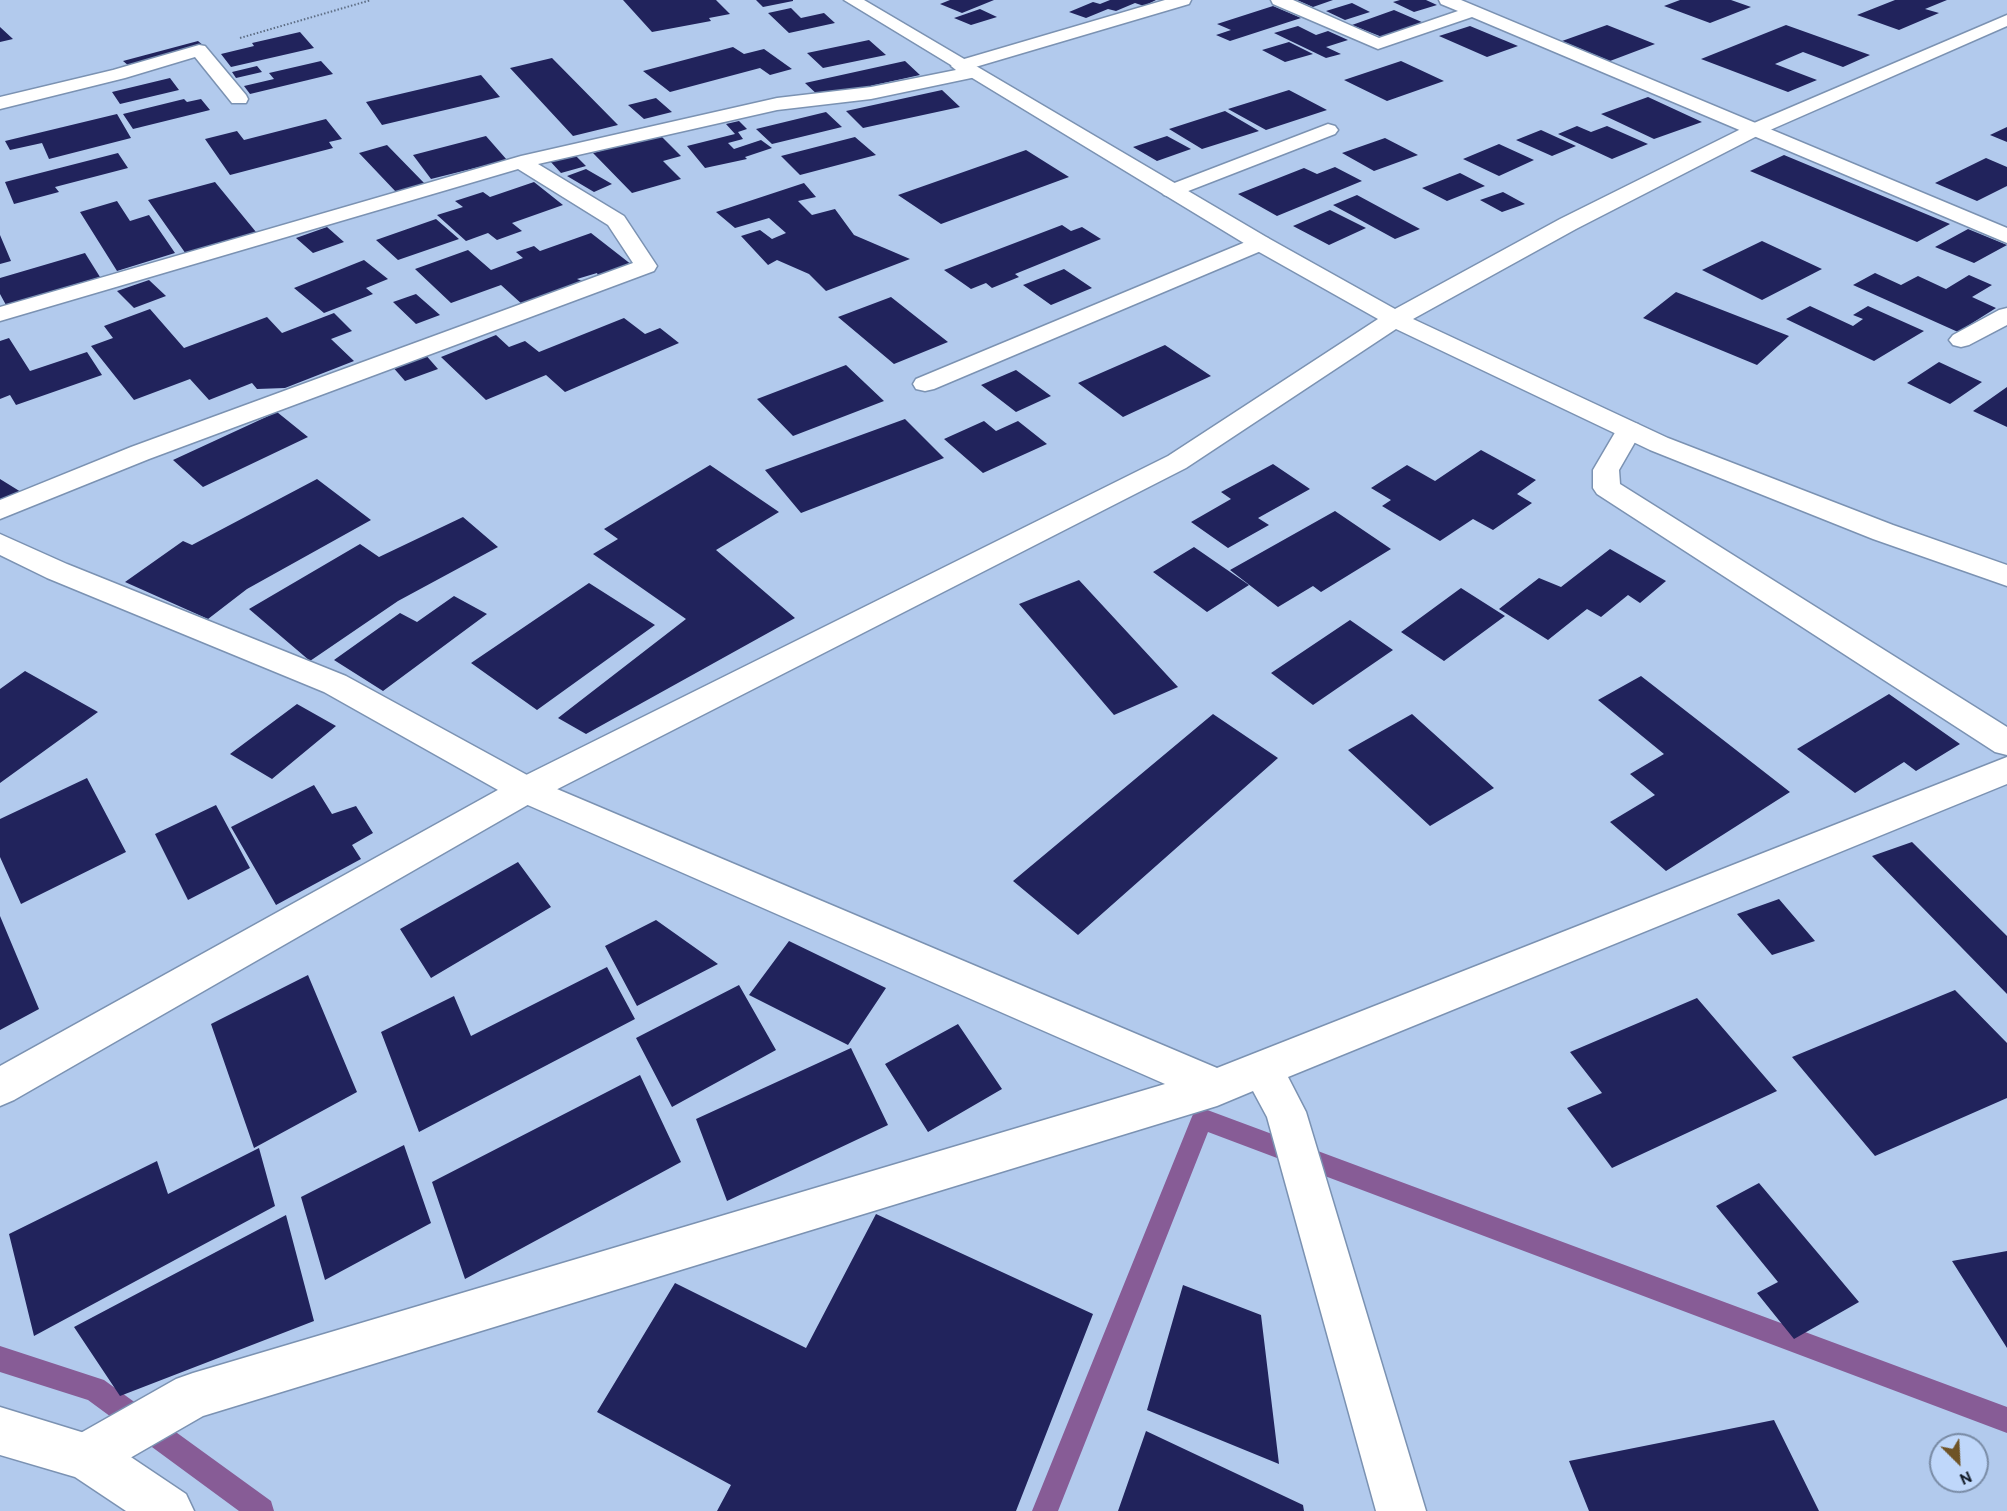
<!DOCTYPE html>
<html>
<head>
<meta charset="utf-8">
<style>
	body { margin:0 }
	#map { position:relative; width:2007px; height:1511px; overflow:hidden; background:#b2caed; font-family:Cabin,sans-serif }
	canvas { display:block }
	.north { position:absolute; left:1929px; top:1433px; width:60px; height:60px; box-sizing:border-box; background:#bfd7fa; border:2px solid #798ba5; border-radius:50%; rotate:156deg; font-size:16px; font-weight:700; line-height:24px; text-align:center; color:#101925 }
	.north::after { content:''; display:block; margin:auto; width:21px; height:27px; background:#6f5326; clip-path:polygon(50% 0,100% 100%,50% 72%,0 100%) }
</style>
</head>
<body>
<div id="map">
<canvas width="2007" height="1511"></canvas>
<div class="north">N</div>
</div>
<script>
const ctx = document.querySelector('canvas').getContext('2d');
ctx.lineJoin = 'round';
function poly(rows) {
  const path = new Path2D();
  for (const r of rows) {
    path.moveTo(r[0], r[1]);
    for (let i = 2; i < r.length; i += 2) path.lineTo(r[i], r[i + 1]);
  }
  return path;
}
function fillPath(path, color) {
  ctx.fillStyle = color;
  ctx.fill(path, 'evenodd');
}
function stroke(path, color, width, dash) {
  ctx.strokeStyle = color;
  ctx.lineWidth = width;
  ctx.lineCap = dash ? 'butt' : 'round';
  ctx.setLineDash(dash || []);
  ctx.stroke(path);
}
fillPath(poly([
	[1202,1108,2007,1407,2007,1433,1208,1132,1058,1511,1032,1511,1191,1119,1194,1112,1202,1108],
	[0,1346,104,1380,271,1501,274,1511,239,1511,88,1400,0,1372,0,1346]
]), '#875c96');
fillPath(poly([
	[623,0,716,0,730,14,709,18,711,21,652,32],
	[756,0,793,0,793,1,763,7],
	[950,0,994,0,962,13,940,4],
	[1110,0,1156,0,1144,6,1135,3,1116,11,1108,9,1086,18,1069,12,1093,2,1100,4],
	[1297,0,1333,0,1313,7],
	[1400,0,1426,0,1437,5,1414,12,1393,2],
	[1680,0,1731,0,1751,7,1710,23,1664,6],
	[1895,0,1947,0,1925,9,1939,13,1899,30,1857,15],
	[1352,3,1370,12,1345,20,1326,11],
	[1273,6,1301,18,1230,41,1216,35,1231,30,1217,24],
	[791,8,801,18,824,13,835,23,789,33,768,13],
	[980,9,997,17,971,25,954,18],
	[1394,10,1424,23,1382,37,1352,25],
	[1607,25,1655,44,1610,61,1562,41],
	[1786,25,1870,55,1843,67,1803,52,1775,64,1817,80,1788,92,1701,59],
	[1298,26,1316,35,1328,31,1348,40,1326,47,1341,54,1326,58,1274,33],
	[1470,26,1518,46,1487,57,1439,36],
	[0,27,13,39,0,42],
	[300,32,314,48,231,67,221,54,254,46,252,43],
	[869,40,886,55,823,68,807,53],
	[198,41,204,46,129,66,123,61],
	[1289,42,1313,54,1285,62,1262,50],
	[733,47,744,54,764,49,792,69,770,75,760,68,670,92,643,71],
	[552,58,618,125,573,136,510,68],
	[321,61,333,74,250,94,244,86,274,79,269,73],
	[905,61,920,75,820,97,805,83],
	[1401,61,1444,81,1387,101,1344,80],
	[257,66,262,72,236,78,232,72],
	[481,75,500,97,382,125,366,102],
	[170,78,179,90,120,104,112,92],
	[942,90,960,107,863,128,846,111],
	[1289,90,1327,110,1266,130,1228,109],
	[1648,97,1702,122,1654,139,1601,114],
	[656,98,672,112,644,119,628,105],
	[184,99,187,102,201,99,210,110,133,129,123,114],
	[1225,111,1259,131,1202,149,1169,129],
	[826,112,842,127,772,144,756,129],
	[117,114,131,138,49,159,42,143,10,150,5,141],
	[326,119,342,139,329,142,333,148,230,175,205,139,237,131,244,140],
	[739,121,747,129,738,132,743,139,728,143,734,149,761,140,772,148,745,157,747,159,705,168,687,146,735,134,726,124],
	[1577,126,1591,132,1607,126,1648,144,1612,159,1558,134],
	[2007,127,2007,142,1990,135],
	[1541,130,1576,146,1552,156,1516,140],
	[660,135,681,156,663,161,681,179,632,193,593,153],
	[486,136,507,160,431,179,413,155],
	[1167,136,1191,149,1157,161,1133,147],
	[855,137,876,155,800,175,781,156],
	[1385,138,1418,155,1374,171,1342,153],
	[1499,144,1534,160,1499,176,1463,159],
	[387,145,426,185,397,193,359,153],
	[1026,150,1069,177,941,224,898,195],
	[118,153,128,168,55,187,59,192,14,204,5,182],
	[574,154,586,166,561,173,549,160],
	[1784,155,1950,224,1917,242,1750,171],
	[1986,158,2007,167,2007,186,1977,201,1935,183],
	[1335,167,1362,181,1277,216,1238,194,1304,168,1317,174],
	[586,169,612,184,594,192,567,176],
	[1460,173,1485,186,1447,201,1422,188],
	[215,182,256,232,186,254,148,200],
	[534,182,563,205,512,223,522,231,497,240,488,233,466,241,437,215,463,207,455,201,483,192,490,197],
	[804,183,816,197,798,201,812,215,835,209,854,235,910,259,826,291,809,274,777,260,768,265,741,236,760,230,772,239,786,233,769,218,735,228,716,212],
	[1503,192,1525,204,1502,212,1480,200],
	[1357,195,1420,229,1395,239,1333,205],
	[117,201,130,221,149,215,175,253,117,271,80,212],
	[1330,210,1366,228,1329,245,1293,226],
	[436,219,459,239,398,260,376,240],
	[1062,225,1071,231,1082,227,1101,239,1015,274,1019,277,992,288,986,283,971,289,944,270],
	[327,227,344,242,313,253,296,238],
	[1968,229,2007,245,1974,263,1935,247],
	[591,233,632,265,599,278,597,273,577,279,584,282,523,305,501,285,451,303,415,269,468,250,491,270,523,258,516,252,534,246,540,251],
	[0,235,11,261,0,264],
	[1762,241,1822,269,1762,300,1702,270],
	[85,253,100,277,6,305,0,294,0,278],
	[364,260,388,279,366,288,373,294,324,313,294,288],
	[1064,269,1092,288,1051,305,1023,285],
	[1875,273,1901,285,1918,276,1946,289,1969,275,1992,285,1972,297,1996,308,1958,332,1853,285],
	[149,280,166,296,134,308,117,291],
	[1676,292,1789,336,1757,365,1643,318],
	[416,294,440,315,416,324,393,302],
	[891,297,948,342,894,364,838,317],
	[1810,306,1853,326,1863,319,1853,315,1868,306,1924,331,1874,361,1786,319],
	[150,309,184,348,267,317,282,333,334,313,352,331,331,339,354,361,285,388,257,389,252,383,209,400,190,379,134,400,91,346,113,338,104,326],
	[624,318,645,334,660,328,679,343,565,392,546,375,486,400,441,357,496,335,509,347,525,341,539,352],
	[9,338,30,371,87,352,102,375,16,405,10,395,0,399,0,341],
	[1165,345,1211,376,1123,417,1078,383],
	[424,353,438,369,405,381,391,365],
	[1939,362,1982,382,1950,404,1907,383],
	[846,365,884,401,793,436,757,399],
	[1016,370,1051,396,1016,412,981,385],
	[2007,387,2007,427,1973,411],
	[277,412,308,437,203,487,173,460],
	[905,419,944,458,801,513,765,470],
	[984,421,996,431,1018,421,1047,444,983,473,944,439],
	[1481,450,1536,480,1517,494,1532,503,1493,530,1473,519,1440,541,1382,506,1391,500,1371,488,1407,465,1435,481],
	[1273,464,1310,489,1258,518,1269,525,1228,548,1191,522,1231,499,1221,492],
	[710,465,779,512,716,550,795,618,586,734,558,718,686,619,593,554,618,539,604,529],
	[0,479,21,492,0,503],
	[317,479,371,520,247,589,208,619,125,582,183,541,192,545],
	[1335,511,1391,549,1321,592,1313,586,1278,607,1230,570],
	[463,517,498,547,398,601,310,661,249,609,360,544,379,557],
	[1194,547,1249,585,1207,612,1153,572],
	[1610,549,1666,581,1640,603,1628,595,1601,617,1587,609,1548,640,1499,609,1539,578,1561,587],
	[1079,580,1178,687,1114,715,1019,604],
	[589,583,655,625,537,710,471,663],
	[1461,588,1505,616,1444,661,1401,632],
	[454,596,487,614,383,691,334,660,400,613,417,622],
	[1350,620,1393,650,1313,705,1271,673],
	[25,671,98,712,0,783,0,689],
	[1641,676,1790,792,1666,871,1610,822,1655,795,1630,774,1664,754,1598,700],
	[1889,694,1960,744,1916,771,1904,762,1855,793,1797,749],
	[297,704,336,726,272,779,230,754],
	[1213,714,1278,758,1078,935,1013,881],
	[1412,714,1494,788,1430,826,1348,750],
	[87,778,126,852,21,904,0,857,0,819],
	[314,785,332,814,356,806,373,833,352,845,361,859,276,905,231,827],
	[216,805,250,868,188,900,155,834],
	[1912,842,2007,936,2007,994,1872,856],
	[518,862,551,907,431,978,400,929],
	[1779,899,1815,941,1772,955,1737,914],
	[0,916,39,1009,0,1030],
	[656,920,718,964,637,1006,605,946],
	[789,941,886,988,848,1045,749,995],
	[607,967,635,1019,419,1132,381,1032,454,996,471,1036],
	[308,975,357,1092,254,1148,211,1024],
	[739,985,776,1050,672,1107,636,1038],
	[1955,990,2007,1043,2007,1098,1875,1156,1792,1057],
	[1697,998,1777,1091,1612,1168,1567,1108,1602,1093,1570,1052],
	[958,1024,1002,1089,928,1132,885,1064],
	[851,1048,888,1125,727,1201,696,1119],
	[640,1075,681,1162,465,1279,432,1182],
	[404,1145,431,1223,325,1280,301,1197],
	[259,1148,275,1206,34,1336,9,1234,157,1161,168,1194],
	[1759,1183,1859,1302,1794,1339,1757,1293,1778,1282,1716,1206],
	[876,1214,1093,1314,1016,1511,717,1511,731,1485,597,1412,675,1283,806,1348],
	[286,1215,314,1321,120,1396,74,1327],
	[2007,1251,2007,1348,1952,1261],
	[1183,1285,1261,1315,1279,1464,1147,1410],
	[1774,1420,1819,1511,1589,1511,1569,1461],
	[1146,1431,1303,1505,1304,1511,1118,1511]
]), '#21235c');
const street = poly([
	[1165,0,1191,0,1189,4,972,68,979,73,976,77,871,99,777,110,538,164,624,216,657,266,654,271,149,459,0,519,0,500,131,447,633,263,608,225,518,169,0,321,0,307,521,156,777,98,871,87,956,70,951,66,954,62,1165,0],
	[1271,0,1293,0,1379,38,1458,11,1441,4,1439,0,1461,0,2007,228,2007,243,1472,17,1378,49,1273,4,1271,0],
	[199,45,205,46,246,95,248,99,246,103,232,103,195,57,125,78,0,109,0,97,113,70,199,45],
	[1328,124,1335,126,1338,130,1335,134,1178,195,1171,197,1164,195,1161,191,1164,187,1328,124],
	[1260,236,1268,238,1271,243,1268,248,934,389,925,391,916,389,913,384,916,379,1260,236],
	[2007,308,2007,325,1969,345,1961,347,1953,345,1949,340,1953,335,1999,310,2007,308],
	[1629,422,1638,424,1642,430,1619,470,1620,484,2007,727,2007,755,1995,752,1597,494,1593,488,1593,470,1620,424,1629,422],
	[0,534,67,564,346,676,538,781,1217,1068,2007,757,2007,784,1288,1077,1306,1112,1426,1511,1376,1511,1267,1117,1253,1091,1217,1106,203,1416,104,1473,87,1480,70,1473,63,1456,70,1439,176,1379,193,1373,1165,1084,514,799,324,692,47,578,0,555,0,534]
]);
const secondary = poly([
	[844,0,864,0,1268,238,1395,309,1560,219,1747,126,2007,15,2007,26,1761,134,1576,229,1413,319,1668,438,1893,525,2007,565,2007,586,1873,539,1650,450,1396,329,1186,468,538,799,14,1100,0,1106,0,1066,514,781,1168,456,1378,319,1252,248,844,0],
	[0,1407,104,1439,186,1494,194,1511,126,1511,75,1477,0,1455,0,1407]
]);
stroke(street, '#7b92b2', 3);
stroke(secondary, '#7b92b2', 3);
stroke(poly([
	[240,38,371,0]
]), '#5d6d84', 2, [1.5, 2]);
fillPath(street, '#fff');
fillPath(secondary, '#fff');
</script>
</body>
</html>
